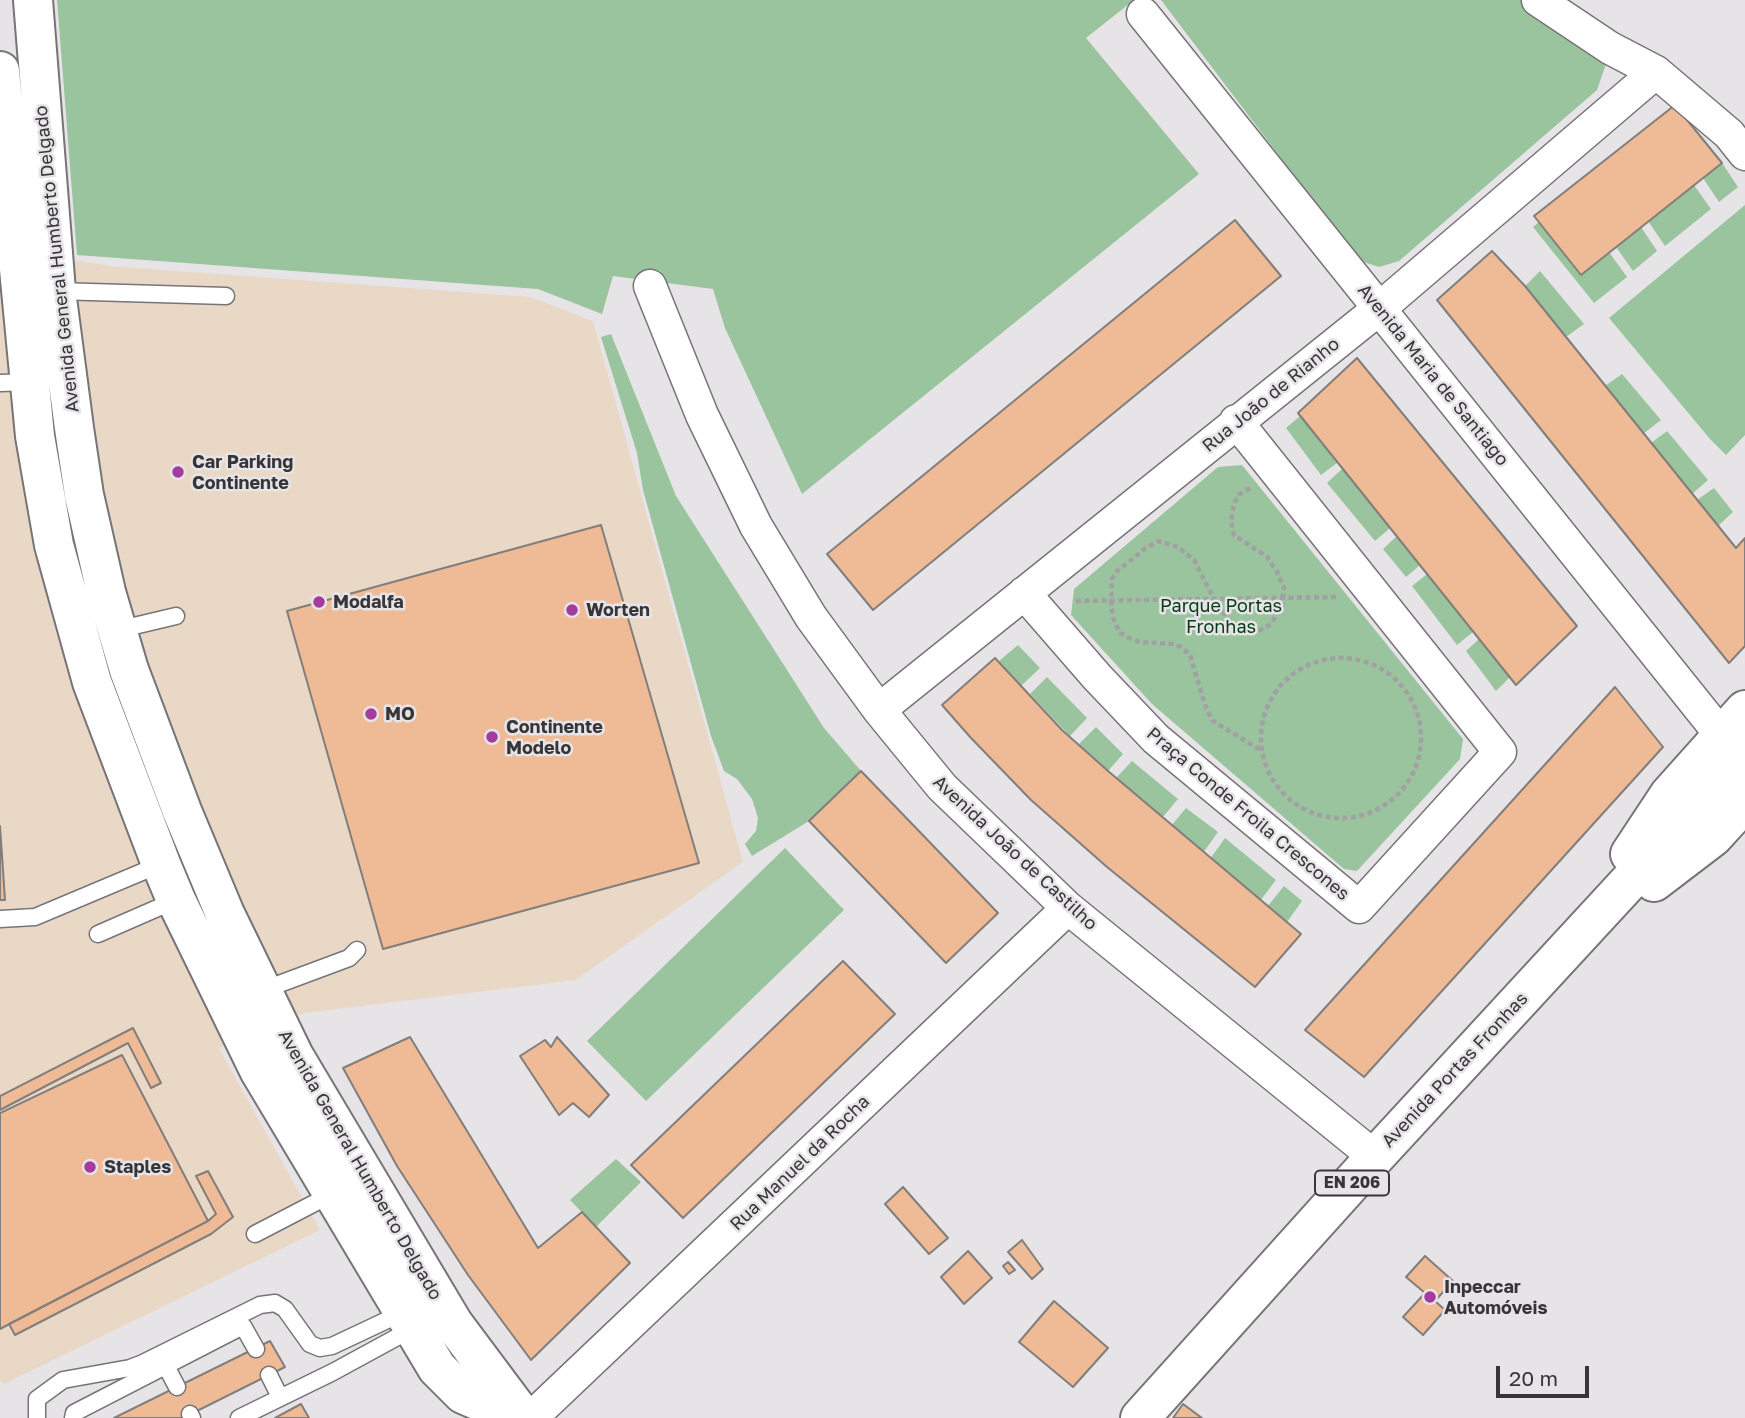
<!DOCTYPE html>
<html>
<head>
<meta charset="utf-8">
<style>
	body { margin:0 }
	#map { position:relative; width:1745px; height:1418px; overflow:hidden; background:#e7e4e8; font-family:"Golos Text",sans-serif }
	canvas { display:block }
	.scale { position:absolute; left:1496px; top:1366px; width:93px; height:32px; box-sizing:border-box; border:4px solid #363537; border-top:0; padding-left:9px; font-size:21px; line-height:24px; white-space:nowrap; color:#363537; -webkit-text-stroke:5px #e7e4e8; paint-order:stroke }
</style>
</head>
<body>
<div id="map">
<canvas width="1745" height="1418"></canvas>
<div class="scale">20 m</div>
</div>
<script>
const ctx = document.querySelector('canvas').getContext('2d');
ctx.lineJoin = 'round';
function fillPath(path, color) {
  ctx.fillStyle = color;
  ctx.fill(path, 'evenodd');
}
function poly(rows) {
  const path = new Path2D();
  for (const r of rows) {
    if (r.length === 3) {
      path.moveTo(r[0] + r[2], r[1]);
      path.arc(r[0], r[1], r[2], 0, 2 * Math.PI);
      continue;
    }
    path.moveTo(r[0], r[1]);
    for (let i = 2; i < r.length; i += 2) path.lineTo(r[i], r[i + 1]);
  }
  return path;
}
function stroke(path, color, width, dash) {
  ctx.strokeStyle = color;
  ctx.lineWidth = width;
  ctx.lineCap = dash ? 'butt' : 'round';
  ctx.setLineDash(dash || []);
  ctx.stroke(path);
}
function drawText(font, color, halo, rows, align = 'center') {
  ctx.font = font + ' "Golos Text",sans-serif';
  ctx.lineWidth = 5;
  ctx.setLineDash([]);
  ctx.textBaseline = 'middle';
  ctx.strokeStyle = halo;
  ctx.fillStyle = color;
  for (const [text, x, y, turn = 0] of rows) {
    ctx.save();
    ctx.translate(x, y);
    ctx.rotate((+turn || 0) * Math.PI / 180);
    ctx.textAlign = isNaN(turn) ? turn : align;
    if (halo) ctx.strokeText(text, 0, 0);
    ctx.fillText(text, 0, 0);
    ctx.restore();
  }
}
fillPath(poly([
	[0,247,110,266,531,297,593,321,743,862,576,980,304,1013,219,1048,320,1230,4,1384,0,1381]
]), '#ead8c7');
fillPath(poly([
	[57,0,1134,0,1086,38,1199,174,802,494,725,328,713,289,613,276,602,314,538,289,77,255],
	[1161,0,1536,0,1607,61,1597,90,1399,261,1379,267,1358,260],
	[1722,163,1738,187,1719,202,1703,178],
	[1694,185,1711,209,1665,246,1648,221],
	[1745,205,1745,435,1726,455,1710,439,1609,318],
	[1539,222,1609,252,1627,277,1594,303,1533,227],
	[1641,227,1657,251,1633,271,1616,247],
	[1540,271,1584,324,1566,337,1525,286],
	[611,334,676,496,824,728,861,771,809,821,752,856,745,844,756,831,758,818,752,799,737,779,724,771,711,736,643,490,637,453,601,337],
	[1622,374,1661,420,1643,434,1605,386],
	[1300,416,1337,463,1321,475,1286,428],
	[1667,431,1708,480,1692,494,1651,443],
	[1242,465,1463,739,1460,759,1357,871,1344,869,1152,704,1071,615,1074,589,1218,467],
	[1342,469,1390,528,1375,541,1327,483],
	[1714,488,1733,512,1718,526,1697,500],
	[1397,536,1420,565,1406,577,1383,549],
	[1427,574,1473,632,1457,645,1412,586],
	[1479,639,1510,677,1496,691,1466,651],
	[1018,645,1040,668,1021,686,999,661],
	[1047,677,1087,718,1070,736,1030,694],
	[1096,727,1123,754,1108,771,1079,744],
	[1132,761,1178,799,1162,818,1116,778],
	[1186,808,1218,832,1203,853,1171,826],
	[1225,838,1276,880,1260,901,1210,859],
	[785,848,844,910,646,1101,587,1041],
	[1284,886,1302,901,1287,922,1267,907],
	[616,1159,641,1182,596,1227,570,1200]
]), '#99c49d');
const building = poly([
	[1675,105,1722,163,1581,275,1534,216,1675,105],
	[1235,220,1281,276,873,610,827,554,1235,220],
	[1492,251,1525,286,1736,548,1745,538,1745,646,1729,663,1437,300,1492,251],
	[1357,358,1577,626,1516,685,1298,413,1357,358],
	[601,525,699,863,383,949,287,611,601,525],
	[995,658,1062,730,1108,771,1301,934,1255,987,1107,867,1031,800,971,738,942,705,995,658],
	[1615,687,1663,747,1364,1077,1305,1030,1615,687],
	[861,771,998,913,946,963,809,821,861,771],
	[0,826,5,900,0,900,0,826],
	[843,961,895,1014,683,1218,631,1165,843,961],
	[133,1028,161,1083,151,1088,128,1043,0,1110,0,1096,133,1028],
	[410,1037,538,1248,582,1212,630,1263,531,1360,468,1275,397,1166,343,1068,410,1037],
	[557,1037,609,1095,589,1117,573,1103,559,1115,520,1056,545,1040,551,1047,557,1037],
	[122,1055,208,1221,0,1329,0,1113,122,1055],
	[208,1171,233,1217,211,1234,15,1335,9,1324,208,1221,216,1214,196,1176,208,1171],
	[903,1187,948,1238,929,1254,885,1204,903,1187],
	[1022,1240,1043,1269,1032,1279,1008,1252,1022,1240],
	[968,1251,992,1278,964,1304,941,1277,968,1251],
	[1425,1256,1453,1281,1435,1301,1445,1310,1423,1335,1403,1317,1425,1293,1406,1277,1425,1256],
	[1008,1262,1015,1270,1009,1274,1003,1266,1008,1262],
	[1054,1301,1108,1348,1073,1387,1019,1342,1054,1301],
	[270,1341,285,1367,183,1418,114,1418,270,1341],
	[301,1404,309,1418,275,1418,301,1404],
	[1183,1404,1202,1418,1173,1418,1183,1404]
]);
fillPath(building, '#efba96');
stroke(building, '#827e7b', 2);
const service = poly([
	[56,291,226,296],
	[0,383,30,382],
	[117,630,176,616],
	[0,919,35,917,161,864],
	[98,934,176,900],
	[263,990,349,958,357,950],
	[255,1234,332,1194],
	[166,1366,177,1387],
	[269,1375,280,1397],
	[190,1414,192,1418],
	[37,1418,37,1399,63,1380,130,1368,143,1363,260,1305,275,1303,285,1309,310,1344,320,1348,332,1346,402,1313],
	[73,1418,74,1413,243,1326,256,1349],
	[239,1418,333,1372,412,1329]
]);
const minor = poly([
	[1538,0,1610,48,1656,72,1729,134,1745,154],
	[1143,14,1722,736],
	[650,286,702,415,756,526,811,617,879,710,942,787,1068,908,1375,1157],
	[1024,593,1097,677,1156,739,1359,907,1500,752,1236,421],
	[879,710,1380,308,1656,72],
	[531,1418,1068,908]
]);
const secondary = poly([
	[33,0,56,291,74,428,84,495,106,592,129,670,182,811,225,914,294,1056,453,1323,524,1418],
	[0,71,35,436,54,545,92,682,161,864,176,900,259,1070,437,1368,463,1394,518,1418]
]);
const primary = poly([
	[1630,854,1669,795,1745,710],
	[1654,882,1713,837,1745,802],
	[1140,1418,1375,1157,1745,756]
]);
stroke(service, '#777478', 19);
stroke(minor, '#777478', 35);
stroke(secondary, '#777478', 42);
stroke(primary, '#777478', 42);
stroke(poly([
	[1250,488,1240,494,1234,503,1231,520,1234,535,1267,557,1277,572,1284,588,1282,606,1271,624,1260,630,1243,628,1230,621,1216,603,1194,560,1178,547,1159,541,1146,548,1117,571,1112,579,1111,606,1114,621,1120,633,1127,637,1140,642,1172,644,1181,647,1190,655,1206,708,1213,721,1262,751],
	[1076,601,1336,597],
	[1341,738,80]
]), '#a2a0a3', 4.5, [5, 3.5]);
stroke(service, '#fff', 16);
stroke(minor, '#fff', 32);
stroke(secondary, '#fff', 38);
stroke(primary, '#fff', 38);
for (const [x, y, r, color] of [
	[178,472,7,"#a43c9f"],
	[319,602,7,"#a43c9f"],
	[572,610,7,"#a43c9f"],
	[371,714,7,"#a43c9f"],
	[492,737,7,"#a43c9f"],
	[90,1167,7,"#a43c9f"],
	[1430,1297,7,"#a43c9f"]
]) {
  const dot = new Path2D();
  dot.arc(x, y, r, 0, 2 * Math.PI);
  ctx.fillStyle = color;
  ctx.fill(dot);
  stroke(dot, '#e7e4e8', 2.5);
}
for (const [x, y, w] of [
	[1352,1183,74]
]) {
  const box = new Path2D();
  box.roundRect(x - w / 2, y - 12.5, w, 25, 5);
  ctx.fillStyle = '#e7e4e8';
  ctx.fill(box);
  stroke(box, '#363537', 2);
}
drawText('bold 16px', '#363537', null, [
	["EN 206",1352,1183]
]);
drawText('18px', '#363537', '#e7e4e8', [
	["Avenida General Humberto Delgado",57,259,-96],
	["Avenida Maria de Santiago",1433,375,51],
	["Rua João de Rianho",1271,395,-39],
	["Praça Conde Froila Crescones",1248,814,40],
	["Avenida João de Castilho",1015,853,43],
	["Avenida Portas Fronhas",1455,1070,-47],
	["Rua Manuel da Rocha",800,1163,-44],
	["Avenida General Humberto Delgado",360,1165,60]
]);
drawText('bold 18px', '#363537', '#e7e4e8', [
	["Car Parking",192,462],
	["Continente",192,483],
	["Modalfa",333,602],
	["Worten",586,610],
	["MO",385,714],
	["Continente",506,727],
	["Modelo",506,748],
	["Staples",104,1167],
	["Inpeccar",1444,1287],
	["Automóveis",1444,1308]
], 'left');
drawText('18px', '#053b12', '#e7e4e8', [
	["Parque Portas",1221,606],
	["Fronhas",1221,627]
]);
</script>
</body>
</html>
